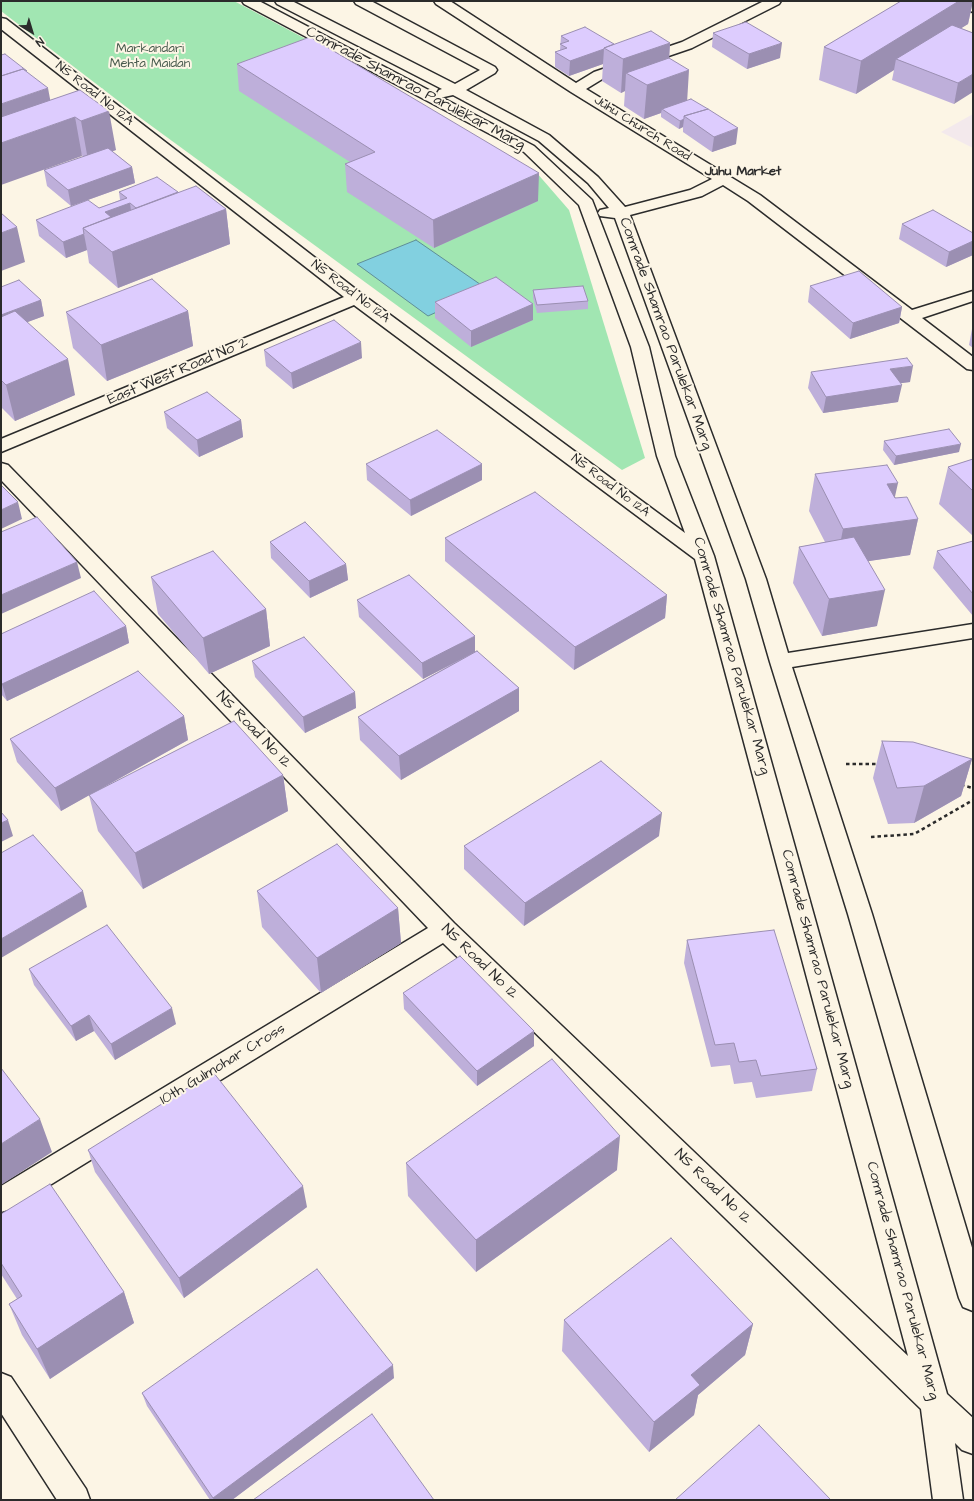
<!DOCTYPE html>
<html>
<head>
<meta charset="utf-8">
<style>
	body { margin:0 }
	#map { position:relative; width:974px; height:1501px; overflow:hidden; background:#fcf5e5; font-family:"Architects Daughter",sans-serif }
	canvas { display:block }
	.frame { position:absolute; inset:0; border:2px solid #2b2b2b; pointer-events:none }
	.north { position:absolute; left:12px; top:12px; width:40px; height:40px; -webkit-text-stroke:3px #fcf5e5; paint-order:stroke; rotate:142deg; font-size:11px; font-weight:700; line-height:16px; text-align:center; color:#2b2b2b }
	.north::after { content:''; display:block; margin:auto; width:14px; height:18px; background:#2b2b2b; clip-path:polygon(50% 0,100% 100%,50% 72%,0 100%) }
</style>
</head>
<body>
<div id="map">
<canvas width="974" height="1501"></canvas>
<div class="frame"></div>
<div class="north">N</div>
</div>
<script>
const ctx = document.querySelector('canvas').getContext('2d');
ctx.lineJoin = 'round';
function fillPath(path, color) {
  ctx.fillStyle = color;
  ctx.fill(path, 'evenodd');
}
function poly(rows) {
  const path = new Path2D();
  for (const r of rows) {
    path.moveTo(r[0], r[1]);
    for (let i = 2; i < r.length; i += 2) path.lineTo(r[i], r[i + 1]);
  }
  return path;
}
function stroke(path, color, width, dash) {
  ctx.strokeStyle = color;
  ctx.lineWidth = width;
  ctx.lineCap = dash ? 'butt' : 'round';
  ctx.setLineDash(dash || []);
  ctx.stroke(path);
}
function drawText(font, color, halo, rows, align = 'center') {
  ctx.font = font + ' "Architects Daughter",sans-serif';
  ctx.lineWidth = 4;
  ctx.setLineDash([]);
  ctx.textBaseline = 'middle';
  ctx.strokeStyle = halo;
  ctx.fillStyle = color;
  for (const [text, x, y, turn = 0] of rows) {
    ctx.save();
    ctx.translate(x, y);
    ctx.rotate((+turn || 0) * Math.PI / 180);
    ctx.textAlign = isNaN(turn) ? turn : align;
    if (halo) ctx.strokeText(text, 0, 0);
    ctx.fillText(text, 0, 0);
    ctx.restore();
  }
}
fillPath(poly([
	[973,114,973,148,941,132]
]), '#f3e9ec');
fillPath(poly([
	[1,1,234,1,321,47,536,172,569,210,645,458,622,470,142,119,1,11]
]), '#a1e6b2');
const water = poly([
	[416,240,487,289,428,316,357,264,416,240]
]);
fillPath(water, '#82d0e0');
stroke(water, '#5f8e98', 1);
const minor = poly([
	[242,1,259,1,438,95,437,93,439,90,442,89,277,4,275,1,292,1,455,84,480,70,356,4,354,1,371,1,495,67,497,70,495,73,466,90,549,135,598,177,625,207,690,190,712,179,571,92,436,4,434,1,450,1,576,83,594,72,682,42,764,1,781,1,779,4,692,48,604,78,586,89,760,195,912,310,973,291,973,301,922,318,973,357,973,370,967,369,748,201,723,185,702,196,630,215,766,579,788,653,973,624,973,638,792,667,872,914,973,1251,973,1311,963,1307,959,1298,848,914,770,662,746,579,615,218,600,216,598,213,600,210,609,208,588,183,539,141,453,95,444,97,441,97,534,146,592,200,649,347,675,456,714,556,947,1394,973,1418,973,1454,962,1450,955,1443,963,1500,933,1500,921,1409,443,943,11,1209,1,1212,1,1186,428,928,1,480,1,463,8,465,454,923,908,1356,695,559,354,305,1,452,1,439,344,297,1,29,1,18,6,19,362,294,685,533,657,456,631,347,579,205,524,152,244,4,242,1],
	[950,1,968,1,973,3,973,12,952,4,950,1],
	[1,1373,11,1377,86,1489,90,1500,57,1500,1,1413,1,1373]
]);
stroke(minor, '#2b2b2b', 3);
stroke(poly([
	[846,764,879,764],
	[961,785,973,788],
	[871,837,914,834,973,800]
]), '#2b2b2b', 2.5, [3.5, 3]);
fillPath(minor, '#fcf5e5');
fillPath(poly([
	[901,1,973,1,968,24,961,28,973,33,954,104,892,80,894,70,856,94,819,80,824,47],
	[713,33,780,58,747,69,712,47],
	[561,36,614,44,670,43,669,58,687,100,736,144,712,152,683,132,683,127,679,129,661,117,661,113,644,119,624,106,625,91,621,93,602,81,603,64,569,76,555,67,555,52,560,50],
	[237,64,538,201,434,248,347,192,345,164,350,162,239,91],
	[80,90,116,150,112,151,132,167,135,183,71,206,47,186,44,170,83,157,51,100],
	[119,192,178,192,226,209,230,244,118,288,89,263,87,250,66,258,39,236,36,220,99,208,120,200],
	[902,224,973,233,973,255,946,267,899,239],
	[810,286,902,307,899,323,850,339,808,302],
	[1,287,41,300,44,316,27,322,75,395,15,421,1,407],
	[533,290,588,301,588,309,537,313,533,298],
	[435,302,533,320,471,347,435,318],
	[188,311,193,346,107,381,73,348,66,312],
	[973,328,973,348,969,345,972,329],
	[264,350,362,358,293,389,266,366],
	[811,372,910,382,900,383,898,402,823,413,808,388],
	[164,412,241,420,243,437,199,457,167,428],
	[884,441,959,452,894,465,883,450],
	[973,459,973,536,939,504,948,467],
	[366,464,482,464,482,480,411,516,367,480],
	[815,474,895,497,918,519,910,555,868,561,877,626,822,636,793,583,799,547,825,542,809,511],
	[445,538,667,595,665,618,574,670,445,561],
	[973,541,973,616,933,568,937,551],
	[270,542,346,564,348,580,310,598,271,558],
	[151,577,266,609,270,646,209,674,158,614],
	[357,600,475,651,519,688,519,711,401,780,360,740,358,717,452,664,423,679,359,617],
	[126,626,129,643,7,701,1,694,1,634],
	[252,661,355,692,356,708,305,733,255,677],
	[184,716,188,740,99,790,283,775,288,811,143,889,98,831,89,795,61,811,17,762,10,739],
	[882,741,972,759,961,796,914,823,888,824,873,778],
	[659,836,524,926,464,869,464,846],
	[257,891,398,908,401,943,321,993,262,927],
	[687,940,817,1069,812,1091,756,1098,752,1082,734,1084,730,1065,711,1067,684,963],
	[29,969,176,1024,115,1060,94,1031,76,1041,34,985],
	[403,993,534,1031,534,1046,477,1086,404,1009],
	[88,1150,307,1207,184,1298,95,1172],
	[406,1163,617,1170,476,1272,408,1196],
	[1,1214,124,1292,134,1323,50,1379,22,1335,9,1304,17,1299,1,1274],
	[564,1320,753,1324,745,1355,698,1395,694,1415,649,1452,562,1351],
	[394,1378,232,1500,210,1500,147,1406,142,1393]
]), '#beafda');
fillPath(poly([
	[959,1,973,1,968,24,906,63,896,59,894,70,856,94,861,61],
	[670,43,668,76,626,73,625,91,621,93,623,59],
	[782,43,780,58,747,69,749,54],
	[604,49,603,64,569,76,570,61],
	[689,70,687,103,662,109,661,113,644,119,647,85],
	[973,74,973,92,954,104,958,83],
	[48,88,53,115,1,133,1,104],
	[109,111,116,150,88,160,81,121],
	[75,117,82,156,1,185,1,143],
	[684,119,683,127,679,129,680,121],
	[738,128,736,144,712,152,714,137],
	[132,167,135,183,71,206,68,190],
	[539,173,538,201,434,248,433,220],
	[130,203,132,218,117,224,105,212],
	[226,209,230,244,118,288,112,252],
	[17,227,25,262,1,271,1,233],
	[84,234,87,250,66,258,63,242],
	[973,241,973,255,946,267,949,252],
	[41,300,44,316,1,332,1,315],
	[533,304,533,320,471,347,471,331],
	[902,307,899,323,850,339,853,323],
	[188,311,193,346,107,381,101,345],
	[361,342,362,358,293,389,291,373],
	[68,359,75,395,15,421,6,385],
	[913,366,910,382,887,385,890,369],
	[902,385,898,402,823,413,826,397],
	[241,420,243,437,199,457,197,440],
	[961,444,959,452,894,465,896,456],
	[482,464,482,480,411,516,410,500],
	[898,483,890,519,887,484],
	[18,502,22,519,1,529,1,510],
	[918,519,910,555,836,566,843,529],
	[77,562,81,578,1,614,1,595],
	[346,564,348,580,310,598,309,581],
	[885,590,877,626,822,636,829,599],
	[667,595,665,618,574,670,575,647],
	[266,609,270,646,209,674,203,638],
	[126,626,129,643,7,701,2,684],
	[475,636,475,652,423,679,422,663],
	[519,688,519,711,401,780,399,756],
	[355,692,356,708,305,733,303,717],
	[184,716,188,740,61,811,55,788],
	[972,759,961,796,914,823,924,786],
	[283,775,288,811,143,889,135,853],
	[662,813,659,836,524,926,525,903],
	[8,820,13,836,1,842,1,823],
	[83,891,87,907,1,958,1,939],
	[398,908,401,943,321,993,317,958],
	[172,1008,176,1024,115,1060,111,1044],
	[89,1015,94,1031,76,1041,71,1026],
	[534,1031,534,1046,477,1086,477,1071],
	[40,1119,52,1152,1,1185,1,1144],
	[620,1136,617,1170,476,1272,476,1240],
	[303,1186,307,1207,184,1298,179,1278],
	[124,1292,134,1323,50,1379,37,1349],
	[753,1324,745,1355,698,1395,694,1415,649,1452,654,1422,691,1375],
	[393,1365,394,1378,232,1500,214,1500,213,1498]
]), '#9b8fb2');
const building = poly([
	[901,1,959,1,861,61,824,47,901,1],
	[746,22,782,43,749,54,713,33,746,22],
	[952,25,973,33,973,74,958,83,896,59,952,25],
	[585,27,614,44,604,48,604,49,570,61,555,52,567,48,560,44,569,41,561,36,585,27],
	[651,31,670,43,623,59,604,48,651,31],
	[310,37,539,173,433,220,345,164,375,152,237,64,310,37],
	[5,54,27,71,23,69,1,76,1,55,5,54],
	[669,58,689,70,647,85,626,73,669,58],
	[23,69,48,88,1,104,1,76,23,69],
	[80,90,109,111,81,121,75,117,1,143,1,117,80,90],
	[691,99,708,109,684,116,684,119,680,121,662,109,691,99],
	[708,109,738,128,714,137,684,116,708,109],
	[108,148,132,167,68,190,44,170,108,148],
	[157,177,178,192,136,208,130,203,105,212,111,217,83,228,84,234,63,242,36,220,88,200,99,208,127,198,119,192,157,177],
	[196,186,226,209,112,252,83,228,196,186],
	[933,210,973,233,973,241,949,252,902,224,933,210],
	[1,213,17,227,1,233,1,213],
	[859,271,902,307,853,323,810,286,859,271],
	[496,277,533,304,471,331,435,302,496,277],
	[152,279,188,311,101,345,66,312,152,279],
	[19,280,41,300,1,315,1,287,19,280],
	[583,286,588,301,537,305,533,290,583,286],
	[15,311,68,359,6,385,1,380,1,317,15,311],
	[334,320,361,342,291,373,264,350,334,320],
	[907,358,913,366,890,369,902,385,826,397,811,372,907,358],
	[207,392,241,420,197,440,164,412,207,392],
	[949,429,961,444,896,456,884,441,949,429],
	[437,430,482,464,410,500,366,464,437,430],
	[973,459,973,491,948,467,973,459],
	[887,465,898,483,887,484,895,498,907,497,918,519,843,529,815,474,887,465],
	[1,485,18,502,1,510,1,485],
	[535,492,667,595,575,647,445,538,535,492],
	[37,517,77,562,1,595,1,532,37,517],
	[305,522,346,564,309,581,270,542,305,522],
	[854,537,885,590,829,599,799,547,854,537],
	[973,541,973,594,937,551,973,541],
	[213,551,266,609,203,638,151,577,213,551],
	[409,575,475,636,422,663,357,600,409,575],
	[94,591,126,626,2,684,1,683,1,634,94,591],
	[304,637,355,692,303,717,252,661,304,637],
	[477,651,519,688,399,756,358,717,477,651],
	[138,671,184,716,55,788,10,739,138,671],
	[234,721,283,775,135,853,89,795,234,721],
	[882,741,913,742,972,759,924,786,897,788,882,741],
	[601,761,662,813,525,903,464,846,601,761],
	[1,812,8,820,1,823,1,812],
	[33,835,83,891,1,939,1,853,33,835],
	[337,844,398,908,317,958,257,891,337,844],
	[107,925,172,1008,111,1044,89,1015,71,1026,29,969,107,925],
	[774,930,817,1069,761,1076,756,1060,739,1062,734,1043,715,1045,687,940,774,930],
	[460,956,534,1031,477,1071,403,993,460,956],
	[552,1059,620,1136,476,1240,406,1163,552,1059],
	[1,1068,40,1119,1,1144,1,1068],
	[213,1072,303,1186,179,1278,88,1150,213,1072],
	[50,1184,124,1292,37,1349,9,1304,22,1296,1,1263,1,1214,50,1184],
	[671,1238,753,1324,691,1375,700,1385,654,1422,564,1320,671,1238],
	[317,1269,393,1365,213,1498,142,1393,317,1269],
	[372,1414,434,1500,253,1500,372,1414],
	[759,1425,830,1499,829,1500,675,1500,759,1425]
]);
fillPath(building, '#ddccfe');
stroke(building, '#9b8fb2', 1);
drawText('13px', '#485a4d', '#fcf5e5', [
	["Markandari",150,49],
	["Mehta Maidan",150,64]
]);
drawText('13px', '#2b2b2b', '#fcf5e5', [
	["NS Road No 12A",94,94,38],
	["Juhu Church Road",642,129,32],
	["NS Road No 12A",350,292,37],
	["NS Road No 12A",610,486,37]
]);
drawText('bold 13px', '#2b2b2b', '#fcf5e5', [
	["Juhu Market",743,172]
]);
drawText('15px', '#2b2b2b', '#fcf5e5', [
	["Comrade Shamrao Parulekar Marg",415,89,28],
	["Comrade Shamrao Parulekar Marg",665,334,70],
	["East West Road No 2",178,372,-23],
	["Comrade Shamrao Parulekar Marg",731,656,74],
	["NS Road No 12",253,730,46],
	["NS Road No 12",479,962,44],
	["Comrade Shamrao Parulekar Marg",817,969,75],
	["10th Gulmohar Cross",223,1065,-31],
	["NS Road No 12",712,1187,44],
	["Comrade Shamrao Parulekar Marg",902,1281,75]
]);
</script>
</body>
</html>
